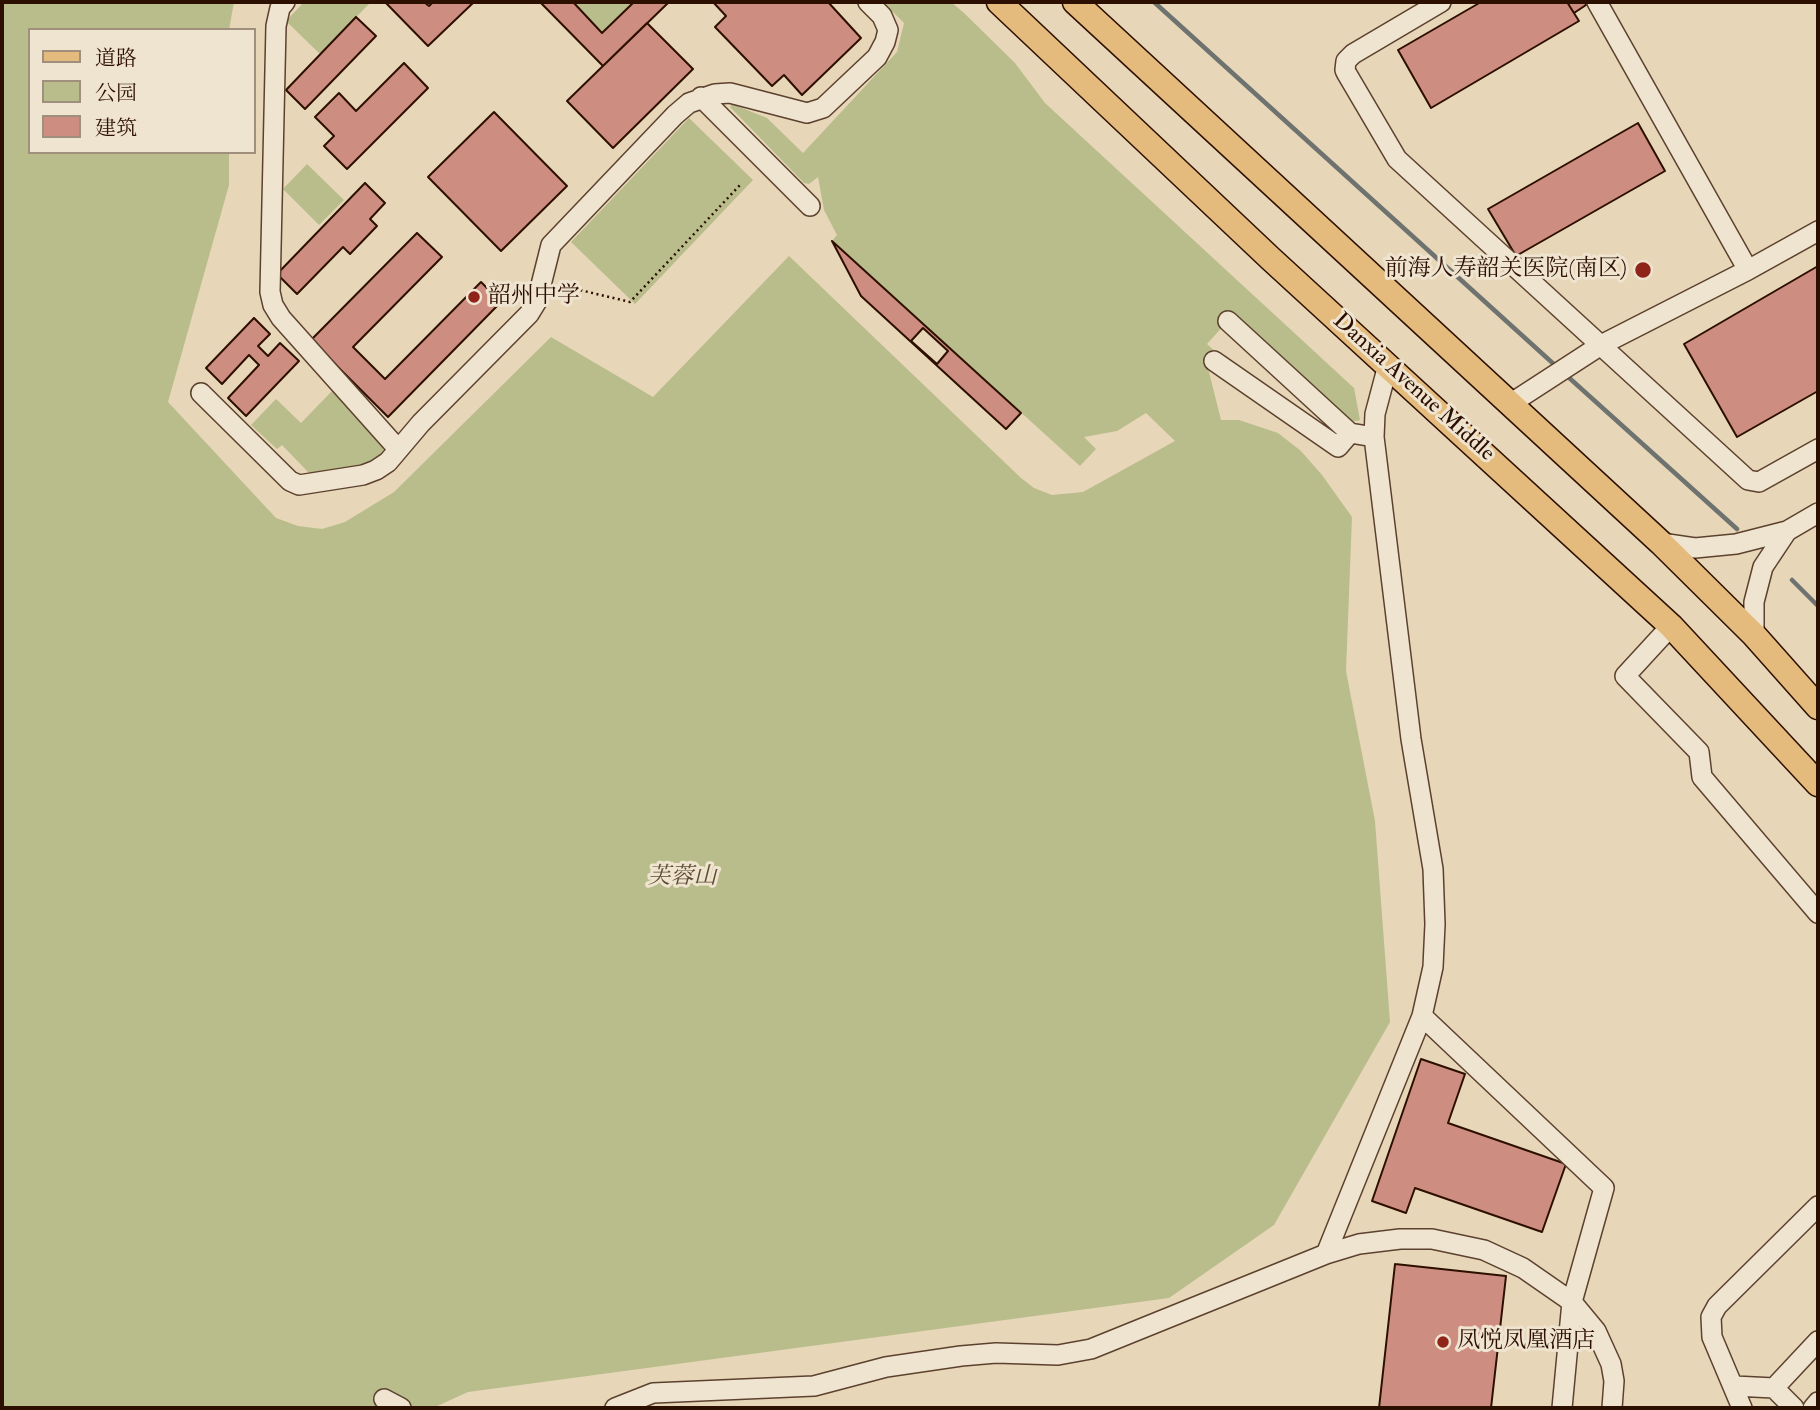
<!DOCTYPE html>
<html>
<head>
<meta charset="utf-8">
<style>
	body { margin:0 }
	#map { position:relative; width:1820px; height:1410px; overflow:hidden; background:#e7d6b7; font-family:"IM FELL Double Pica","Noto Serif SC",serif }
	canvas { display:block }
	.frame { position:absolute; inset:0; border:4px solid #2d0f00; pointer-events:none }
	.legend { position:absolute; left:28px; top:28px; width:228px; height:126px; box-sizing:border-box; background:#efe4d0; border:2px solid #a18f7d; margin:0; padding:9px 12px; list-style:none; font-size:21px; color:#2d0f00 }
	.legend li { display:flex; align-items:center; gap:14px; height:35px }
	.legend b { width:35px; border:2px solid #a18f7d }
</style>
</head>
<body>
<div id="map">
<canvas width="1820" height="1410"></canvas>
<div class="frame"></div>
<ul class="legend">
<li><b style="height:9px;background:#e4bb7c"></b>道路</li>
<li><b style="height:19px;background:#b9bd8c"></b>公园</li>
<li><b style="height:19px;background:#ce8d81"></b>建筑</li>
</ul>
</div>
<script>
const ctx = document.querySelector('canvas').getContext('2d');
ctx.lineJoin = 'round';
function fillPath(path, color) {
  ctx.fillStyle = color;
  ctx.fill(path, 'evenodd');
}
function poly(rows) {
  const path = new Path2D();
  for (const r of rows) {
    path.moveTo(r[0], r[1]);
    for (let i = 2; i < r.length; i += 2) path.lineTo(r[i], r[i + 1]);
  }
  return path;
}
function stroke(path, color, width, dash) {
  ctx.strokeStyle = color;
  ctx.lineWidth = width;
  ctx.lineCap = dash ? 'butt' : 'round';
  ctx.setLineDash(dash || []);
  ctx.stroke(path);
}
function drawText(font, color, halo, rows, align = 'center') {
  ctx.font = font + ' "IM FELL Double Pica","Noto Serif SC",serif';
  ctx.lineWidth = 6;
  ctx.setLineDash([]);
  ctx.textBaseline = 'middle';
  ctx.strokeStyle = halo;
  ctx.fillStyle = color;
  for (const [text, x, y, turn = 0] of rows) {
    ctx.save();
    ctx.translate(x, y);
    ctx.rotate((+turn || 0) * Math.PI / 180);
    ctx.textAlign = isNaN(turn) ? turn : align;
    if (halo) ctx.strokeText(text, 0, 0);
    ctx.fillText(text, 0, 0);
    ctx.restore();
  }
}
fillPath(poly([
	[2,2,234,2,229,30,30,30,30,152,229,152,229,185,168,402,276,518,298,526,322,529,345,522,394,492,551,337,653,397,789,256,1021,478,1034,488,1052,495,1083,492,1175,441,1146,413,1117,431,1084,437,1096,449,1080,466,832,241,837,235,824,210,818,177,809,184,804,183,730,107,732,104,767,118,803,153,897,52,904,23,883,2,951,2,964,13,1015,63,1045,103,1354,388,1360,420,1352,422,1235,313,1207,344,1219,355,1208,368,1221,420,1239,420,1278,433,1301,451,1322,475,1352,517,1346,671,1375,821,1390,1022,1274,1225,1169,1298,468,1392,433,1408,2,1408],
	[304,2,366,2,369,4,320,54,286,21],
	[573,2,634,2,602,33],
	[689,118,753,180,635,304,571,242],
	[307,164,344,200,319,225,283,189],
	[332,391,381,441,385,455,369,467,311,475,282,445,277,449,251,425,276,399,301,423]
]), '#b9bd8c');
stroke(poly([
	[1154,2,1557,367],
	[1566,375,1737,529],
	[1792,580,1818,606]
]), '#6f736f', 4.5);
const building = poly([
	[385,2,424,2,429,6,433,2,474,2,428,46,385,2],
	[540,2,573,2,602,33,634,2,669,2,603,66,540,2],
	[713,2,828,2,861,38,802,95,784,75,772,86,715,27,726,16,713,2],
	[1481,2,1567,2,1579,21,1431,108,1398,50,1481,2],
	[1567,2,1585,2,1586,5,1574,13,1567,2],
	[356,17,376,36,305,109,286,90,356,17],
	[647,23,693,69,613,148,567,101,647,23],
	[404,63,428,88,347,169,324,146,334,136,315,117,339,93,356,111,404,63],
	[494,112,567,186,501,251,428,177,494,112],
	[1638,123,1665,171,1516,256,1488,209,1638,123],
	[365,183,385,203,370,219,377,226,350,254,343,247,297,294,277,274,365,183],
	[417,233,442,257,353,347,385,379,481,282,501,302,388,417,311,340,417,233],
	[832,241,1021,413,1006,429,861,296,832,241],
	[1818,266,1818,391,1737,437,1684,344,1818,266],
	[254,318,270,334,258,346,268,356,280,343,299,361,246,416,228,398,259,365,249,355,222,384,206,368,254,318],
	[923,328,948,351,937,364,911,341,923,328],
	[1421,1059,1465,1074,1448,1123,1566,1164,1542,1232,1415,1188,1406,1213,1372,1201,1421,1059],
	[1395,1264,1506,1276,1491,1408,1379,1408,1395,1264]
]);
fillPath(building, '#ce8d81');
stroke(building, '#2d0f00', 2);
const minor = poly([
	[285,2,280,8,276,26,270,292,273,305,281,318,398,449],
	[1441,2,1353,54,1346,61,1345,70,1347,74,1397,159,1748,480,1759,482,1818,449],
	[1597,2,1748,270],
	[701,97,810,206],
	[1228,321,1350,433,1374,437],
	[1214,361,1338,447,1350,433],
	[201,393,290,481,299,485,363,475,376,470,388,462,421,423,529,314,537,301,551,245,675,115,689,103,715,94,730,93,807,113,823,108,877,57,885,42,888,30,882,16,868,2],
	[1510,404,1601,345,1748,270,1818,231],
	[1661,543,1695,548,1736,544,1787,531,1818,513],
	[1671,626,1625,676,1699,752,1702,777,1818,913],
	[1754,635,1754,602,1763,567,1787,531],
	[1422,1016,1604,1188,1572,1302,1562,1408],
	[1326,1254,1422,1016,1433,967,1435,924,1433,869,1411,739,1374,437,1375,414,1388,365],
	[1734,1386,1774,1388],
	[384,1399,401,1408],
	[615,1408,653,1393,814,1386,886,1367,961,1356,996,1353,1058,1355,1091,1349,1326,1254,1359,1244,1400,1239,1432,1239,1484,1250,1523,1268,1572,1302,1596,1331,1611,1364,1614,1381,1612,1408],
	[1742,1408,1712,1337,1711,1317,1717,1306,1818,1206],
	[1794,1408,1774,1388,1818,1341],
	[1813,1408,1818,1402]
]);
const major = poly([
	[999,2,1271,259,1671,626,1818,784],
	[1075,2,1661,543,1754,635,1818,707]
]);
stroke(minor, '#5c412e', 22);
stroke(major, '#2d0f00', 27);
stroke(poly([
	[559,285,630,302,741,184]
]), '#2d0f00', 2.5, [2, 3.5]);
stroke(minor, '#efe4d0', 19);
stroke(major, '#e4bb7c', 24);
for (const [x, y, r, color] of [
	[1643,270,9,"#8f2418"],
	[474,297,7,"#8f2418"],
	[1443,1342,7,"#8f2418"]
]) {
  const dot = new Path2D();
  dot.arc(x, y, r, 0, 2 * Math.PI);
  ctx.fillStyle = color;
  ctx.fill(dot);
  stroke(dot, '#efe4d0', 2.5);
}
drawText('23px', '#2d0f00', '#efe4d0', [
	["前海人寿韶关医院(南区)",1627,270,"right"],
	["韶州中学",488,297],
	["凤悦凤凰酒店",1457,1342]
], 'left');
drawText('23px', '#2d0f00', '#efe4d0', [
	["Danxia Avenue Middle",1413,388,42]
]);
drawText('italic 23px', '#5e4c31', '#efe4d0', [
	["芙蓉山",682,878]
]);
</script>
</body>
</html>
